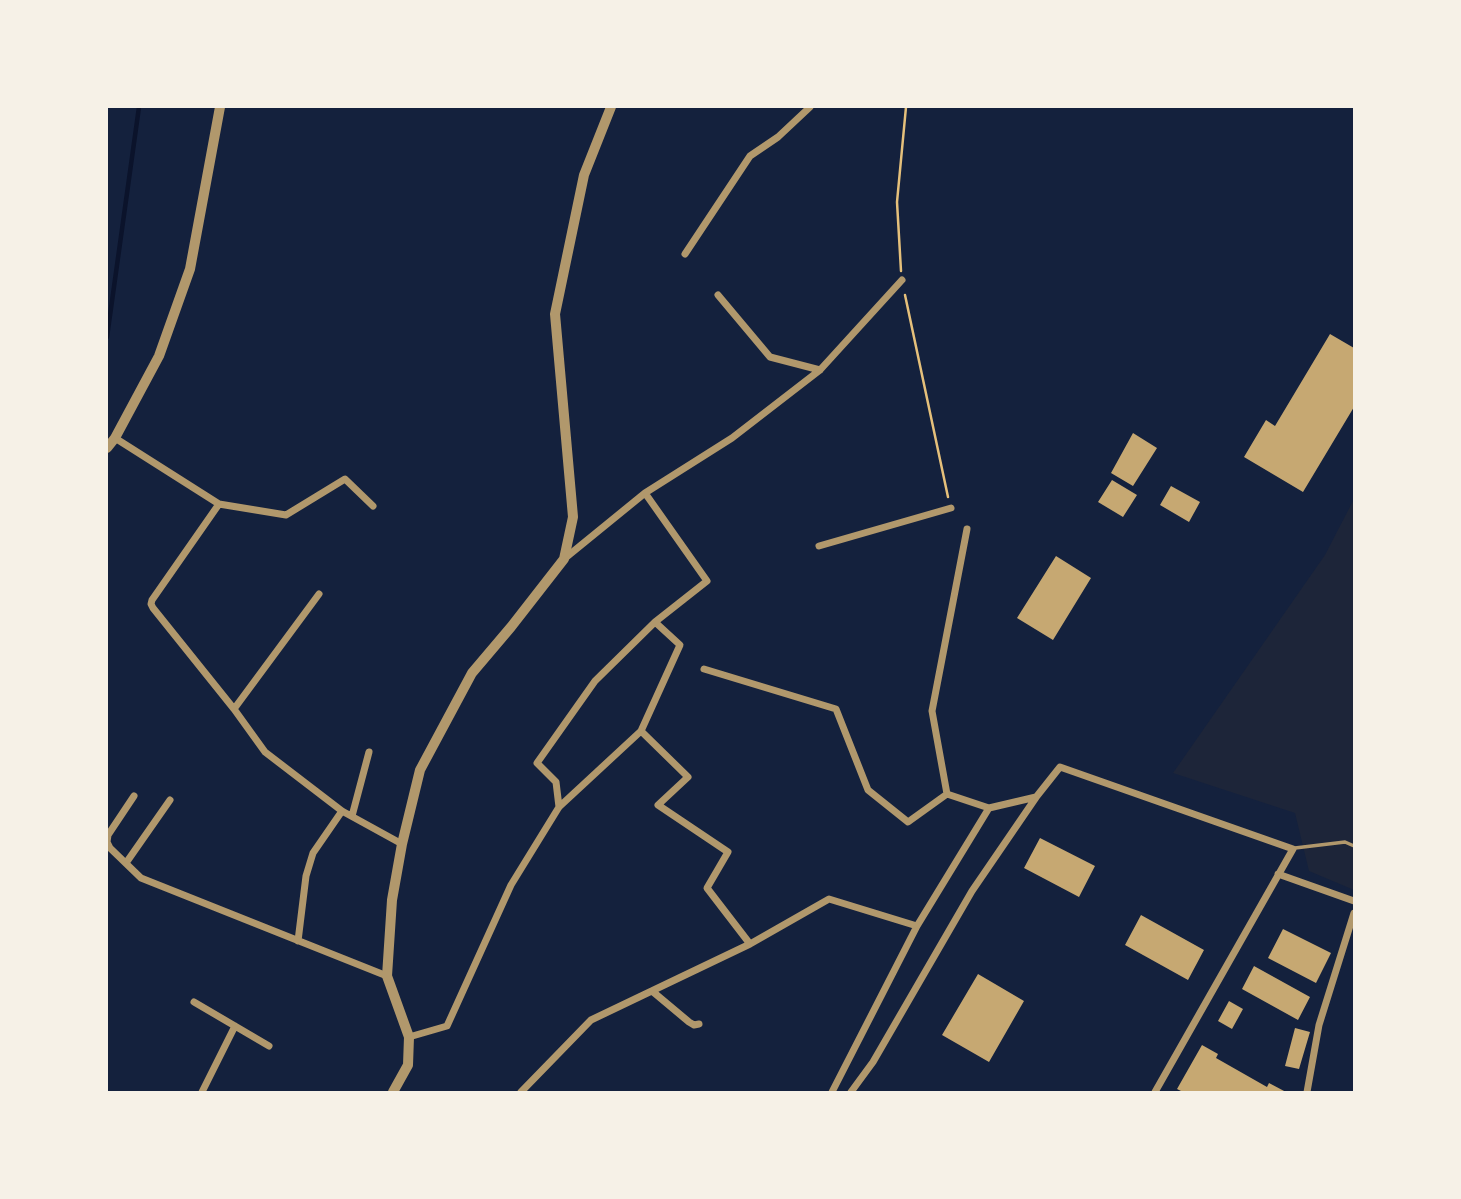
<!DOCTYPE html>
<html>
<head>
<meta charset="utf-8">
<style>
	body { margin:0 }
	#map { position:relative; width:1461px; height:1199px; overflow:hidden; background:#14213d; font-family:Karla,sans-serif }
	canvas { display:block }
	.frame { position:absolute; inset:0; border:108px solid #f6f1e7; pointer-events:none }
</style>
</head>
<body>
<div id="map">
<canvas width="1461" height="1199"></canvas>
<div class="frame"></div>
</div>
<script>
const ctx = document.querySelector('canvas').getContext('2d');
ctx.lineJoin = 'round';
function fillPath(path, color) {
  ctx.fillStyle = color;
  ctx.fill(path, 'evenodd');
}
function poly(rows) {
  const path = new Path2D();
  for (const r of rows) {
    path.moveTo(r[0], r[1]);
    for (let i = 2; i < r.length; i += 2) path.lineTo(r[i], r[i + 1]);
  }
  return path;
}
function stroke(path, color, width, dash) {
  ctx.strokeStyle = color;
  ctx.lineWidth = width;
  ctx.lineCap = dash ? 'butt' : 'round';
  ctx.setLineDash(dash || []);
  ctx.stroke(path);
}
fillPath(poly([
	[1354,499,1354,890,1309,871,1295,813,1173,773,1325,555]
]), '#1d2539');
stroke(poly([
	[107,337,139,107]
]), '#0b132b', 4.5);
fillPath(poly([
	[1330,334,1354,348,1354,407,1303,492,1244,457,1266,420,1275,426],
	[1133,433,1157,448,1133,486,1111,473],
	[1112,480,1137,495,1123,517,1098,502],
	[1171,486,1200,502,1189,522,1160,505],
	[1056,556,1091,578,1053,640,1017,618],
	[1040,838,1095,866,1079,897,1024,868],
	[1141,915,1204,950,1188,980,1125,945],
	[1283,929,1331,953,1316,983,1268,958],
	[1254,966,1310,997,1298,1020,1242,989],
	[978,974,1024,1001,989,1062,942,1035],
	[1229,1001,1243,1009,1232,1029,1218,1021],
	[1295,1028,1310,1032,1299,1069,1285,1066],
	[1202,1045,1218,1054,1216,1058,1267,1087,1269,1083,1286,1092,1183,1092,1177,1089]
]), '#c6a872');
stroke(poly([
	[901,271,897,202,906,107],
	[905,295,948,497]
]), '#e5c07b', 2.5);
stroke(poly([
	[1295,848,1345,842,1354,846]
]), '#b1986c', 3.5);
stroke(poly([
	[685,254,750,156,778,137,810,107],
	[718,295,770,357,820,370],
	[115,438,219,504],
	[373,506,345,479,286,515,219,504,152,600,151,604,153,608,234,709,265,752,342,811,402,844],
	[967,529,932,711,947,794,989,808],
	[819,546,951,508],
	[564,559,645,493,732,438,820,370,902,280],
	[704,669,836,709,868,790,908,822,947,794],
	[234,709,319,594],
	[641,731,688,777,658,805,728,852,707,888,750,944],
	[559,807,556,782,537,763,595,681,655,622,707,581,645,493],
	[352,816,369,752],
	[107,842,110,848,141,878,387,976],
	[107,842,108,835,134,796],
	[126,863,170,800],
	[1278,874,1354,901],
	[298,941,306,876,313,853,342,811],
	[652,991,689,1022,694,1025,699,1024],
	[194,1002,269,1046],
	[409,1037,447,1026,511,885,559,807,641,731,680,645,655,622],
	[202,1092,235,1026],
	[521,1092,591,1020,750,944,829,899,917,926],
	[832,1092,917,926,989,808,1036,797],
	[851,1092,873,1062,972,891,1037,796,1060,767,1293,849,1155,1092],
	[1307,1092,1319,1025,1354,913]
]), '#b1986c', 7);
stroke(poly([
	[107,448,115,438,159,356,190,269,220,107],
	[393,1092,408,1065,409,1037,387,976,392,900,402,844,420,770,472,673,511,627,564,559,573,517,555,314,584,175,611,107]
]), '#b1986c', 10);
</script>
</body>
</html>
